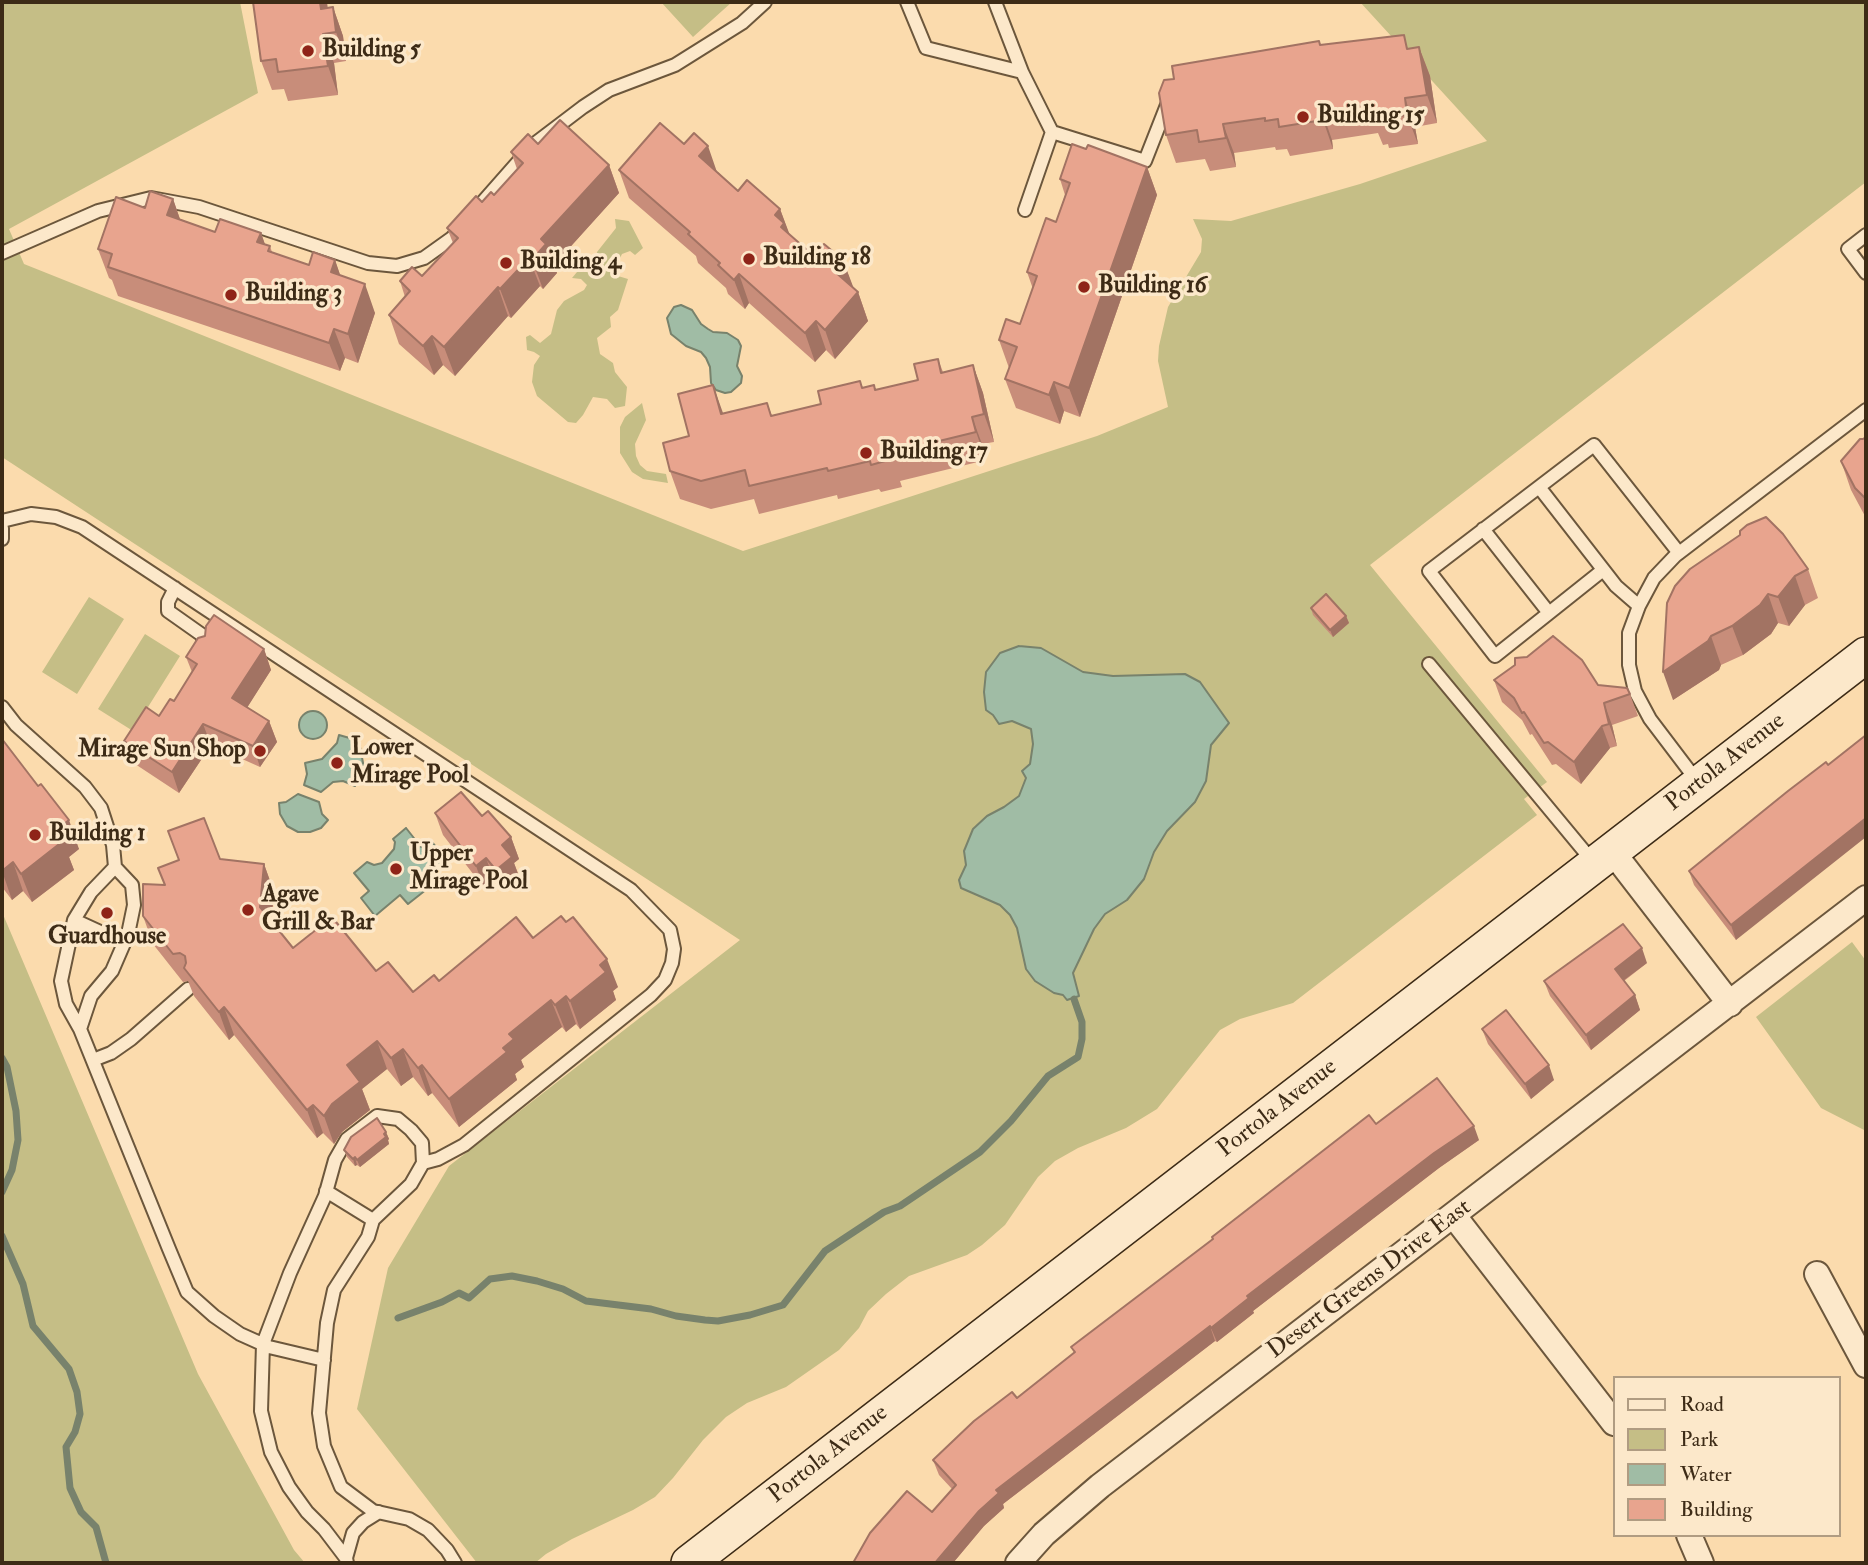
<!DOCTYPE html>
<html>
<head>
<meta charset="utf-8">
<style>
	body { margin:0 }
	#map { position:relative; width:1868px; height:1565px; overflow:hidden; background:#fbdbad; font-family:"IM FELL Double Pica",serif }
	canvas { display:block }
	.frame { position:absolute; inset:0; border:4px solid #3d2b16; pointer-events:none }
	.legend { position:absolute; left:1613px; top:1376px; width:228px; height:161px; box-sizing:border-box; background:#fce8ca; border:2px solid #b09c82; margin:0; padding:9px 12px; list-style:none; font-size:21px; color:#3d2b16 }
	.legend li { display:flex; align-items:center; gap:14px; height:35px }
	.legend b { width:35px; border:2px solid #b09c82 }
</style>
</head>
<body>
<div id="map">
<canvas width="1868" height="1565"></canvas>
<div class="frame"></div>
<ul class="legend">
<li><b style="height:9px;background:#fce8ca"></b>Road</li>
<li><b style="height:19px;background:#c5be86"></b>Park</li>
<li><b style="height:19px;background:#a0bca5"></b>Water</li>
<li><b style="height:19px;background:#e8a48e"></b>Building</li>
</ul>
</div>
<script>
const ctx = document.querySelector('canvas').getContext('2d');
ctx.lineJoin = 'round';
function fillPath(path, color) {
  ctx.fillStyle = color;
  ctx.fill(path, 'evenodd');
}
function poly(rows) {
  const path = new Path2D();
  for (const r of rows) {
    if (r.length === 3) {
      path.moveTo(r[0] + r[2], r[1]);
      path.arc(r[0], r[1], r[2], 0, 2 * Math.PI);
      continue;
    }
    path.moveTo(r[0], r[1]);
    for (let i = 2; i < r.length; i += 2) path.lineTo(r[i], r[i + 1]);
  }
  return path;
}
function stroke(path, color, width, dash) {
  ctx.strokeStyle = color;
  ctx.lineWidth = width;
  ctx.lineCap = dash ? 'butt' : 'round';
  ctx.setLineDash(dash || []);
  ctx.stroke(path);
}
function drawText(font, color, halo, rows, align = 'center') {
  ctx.font = font + ' "IM FELL Double Pica",serif';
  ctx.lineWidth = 7;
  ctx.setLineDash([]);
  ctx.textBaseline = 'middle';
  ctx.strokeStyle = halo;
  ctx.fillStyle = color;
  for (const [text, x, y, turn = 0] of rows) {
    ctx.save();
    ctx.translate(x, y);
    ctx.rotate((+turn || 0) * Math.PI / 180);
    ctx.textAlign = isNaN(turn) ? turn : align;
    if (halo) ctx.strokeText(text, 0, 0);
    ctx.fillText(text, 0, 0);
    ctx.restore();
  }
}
fillPath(poly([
	[2,2,240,2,258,93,9,229,24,264,743,551,1097,436,1168,407,1158,361,1159,346,1168,307,1201,252,1202,239,1193,219,1231,221,1360,184,1487,141,1360,2,1866,2,1866,182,1370,565,1547,782,1524,799,1537,815,1293,1003,1240,1019,1220,1030,1157,1109,1126,1128,1078,1148,1055,1161,1038,1177,1005,1225,982,1245,967,1255,909,1276,886,1294,868,1311,859,1328,839,1350,786,1387,747,1403,726,1417,703,1440,673,1478,655,1497,633,1510,572,1539,546,1554,535,1563,477,1563,357,1409,388,1268,449,1166,740,940,2,457],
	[661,2,732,2,693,37],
	[615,219,629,221,643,248,635,255,630,251,622,254,616,266,616,272,618,276,628,279,618,310,610,317,611,327,597,338,600,354,613,363,615,372,627,387,625,406,615,408,607,399,593,397,583,415,576,423,568,422,537,396,532,382,534,365,540,356,534,352,527,350,526,337,530,335,540,343,551,334,557,310,564,301,584,290,587,285,581,279,572,278,582,266,588,268,595,265,597,252,616,228],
	[642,403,646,420,635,444,636,456,640,465,647,471,666,474,668,483,643,479,632,472,620,453,620,427,625,417],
	[89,597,124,619,77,694,42,672],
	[145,634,180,656,133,731,98,709],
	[2,912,198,1374,294,1550,305,1563,2,1563],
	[1852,942,1866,961,1866,1131,1821,1108,1756,1017]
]), '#c5be86');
const water = poly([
	[681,305,692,310,701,324,708,329,713,332,727,333,738,340,741,346,737,366,742,376,741,383,731,392,725,393,716,390,711,383,710,367,706,358,701,352,686,346,671,334,667,318,674,307,681,305],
	[1019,646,1041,648,1083,672,1113,676,1185,674,1200,682,1229,723,1211,745,1206,781,1195,802,1167,831,1154,852,1144,879,1127,900,1105,914,1094,929,1073,973,1079,996,1067,1000,1063,995,1054,993,1035,981,1026,969,1017,928,1010,915,1000,905,961,888,959,880,966,865,964,851,973,829,987,816,1004,807,1019,796,1026,778,1022,771,1030,764,1033,744,1031,729,1012,721,999,724,993,715,986,710,984,692,986,672,1000,653,1019,646],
	[313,725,14],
	[339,735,353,739,360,747,364,768,355,786,343,781,333,782,321,792,304,785,307,774,305,763,322,759,337,743,339,735],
	[298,794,319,802,322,814,328,820,321,828,310,832,298,832,287,826,280,814,279,803,286,802,298,794],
	[406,828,421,847,431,841,446,859,420,880,427,889,408,904,400,895,375,916,361,898,369,891,354,873,367,862,374,865,382,863,394,849,395,842,393,839,406,828]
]);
fillPath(water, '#a0bca5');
stroke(water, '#78826c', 2);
stroke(poly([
	[2,1058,7,1067,16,1111,18,1140,12,1170,2,1192],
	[2,1236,23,1284,33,1326,69,1369,77,1392,80,1414,75,1432,66,1447,70,1488,81,1512,96,1527,106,1563],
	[398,1318,442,1302,459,1293,469,1298,490,1279,512,1276,537,1281,563,1289,586,1301,651,1309,676,1316,705,1320,718,1321,750,1315,783,1305,825,1251,884,1212,900,1206,980,1152,1011,1121,1048,1076,1078,1057,1082,1039,1082,1022,1074,999]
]), '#78826c', 7);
const lane = poly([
	[907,2,926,48,1022,72,1052,132,1145,161,1169,100],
	[995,2,1022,72],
	[481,204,533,145,583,107,609,90,675,65,742,23,765,2],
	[1025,210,1052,132],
	[1866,235,1848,249,1866,273],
	[2,253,98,211,151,198,199,207,368,263,397,266,424,258,452,238,463,226],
	[1539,487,1616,586,1639,606],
	[2,521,31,514,56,517,82,527,631,890,670,930,674,949,672,963,665,980,651,995,464,1145,438,1159,423,1163],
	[2,528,2,539],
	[1483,529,1549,613],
	[1603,570,1495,656,1429,571,1594,445,1679,553],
	[175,588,168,602,168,611,202,635,206,650],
	[1429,664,1594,863],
	[2,707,16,725,85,787,101,808,113,845,115,867,132,885,134,905,128,934,112,971,91,996,80,1029],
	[1697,781,1650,719,1635,691,1629,665,1629,633,1639,606,1654,578,1675,556,1866,410],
	[115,867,91,892,74,920,61,981,66,1004,80,1029,169,1249,187,1292,214,1316,240,1334,269,1347,324,1360],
	[74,920,124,943],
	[93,1060,111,1053,131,1039,188,989],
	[326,1191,373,1220],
	[346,1558,353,1533,363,1522,379,1512],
	[347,1563,346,1558,324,1529,307,1512,289,1487,271,1452,261,1411,263,1344,290,1273,325,1196,335,1160,347,1139,377,1116,398,1119,411,1130,422,1143,423,1163,411,1184,373,1220,368,1237,334,1290,327,1323,319,1413,324,1446,341,1487,373,1511,409,1519,428,1530,447,1550,455,1563]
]);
const street = poly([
	[1612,851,1730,1004],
	[1454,1216,1614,1423],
	[1817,1274,1866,1365],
	[1689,1535,1701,1563],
	[1018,1563,1044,1534,1100,1486,1866,898]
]);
const secondary = poly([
	[689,1563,1866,655]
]);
stroke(lane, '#6c573c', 16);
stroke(street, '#6c573c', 28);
stroke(secondary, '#3d2b16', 38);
stroke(lane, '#fce8ca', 12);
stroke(street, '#fce8ca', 24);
stroke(secondary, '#fce8ca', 35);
fillPath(poly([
	[333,7,343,36,346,61,334,63,338,95,288,101,284,89,272,90,261,61,328,8],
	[1319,41,1321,45,1410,49,1419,47,1430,76,1437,123,1415,127,1418,144,1389,148,1388,144,1383,145,1378,133,1332,140,1333,149,1290,156,1287,149,1276,150,1275,147,1234,153,1236,167,1210,171,1205,159,1176,163,1166,135,1174,79],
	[538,144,609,165,619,193,554,265,557,273,543,289,540,286,511,318,508,316,455,376,443,365,434,375,399,344,389,315,405,297,400,281,422,276,453,243,447,228,482,202,494,195,517,169,511,152],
	[1086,149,1147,167,1157,195,1080,417,1064,411,1060,424,1016,408,1005,379,1009,368,999,340,1020,324,1033,289,1027,272,1056,222,1065,195,1060,179],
	[619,170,718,172,738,191,780,209,789,234,814,256,843,260,853,288,858,292,868,321,835,359,826,350,815,362,749,303,745,309,728,294,726,288,698,263,696,256,629,198],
	[173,199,180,219,215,232,261,233,265,245,270,246,272,252,309,265,335,260,340,275,375,313,358,363,345,358,340,371,118,296,112,280,109,278,98,249,145,208],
	[938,359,943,372,973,365,983,393,994,442,982,444,986,460,900,481,902,487,881,492,879,489,838,499,837,495,759,514,754,499,711,509,680,499,670,471,689,436,723,414,767,403,772,416,821,404,863,388,874,385,876,390,918,380],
	[1866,437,1866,518,1851,490,1841,461],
	[1808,569,1818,598,1805,605,1789,626,1778,623,1771,634,1743,655,1721,665,1719,670,1673,700,1675,586],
	[1311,608,1346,616,1349,623,1333,637,1313,615],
	[264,649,271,670,247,707,269,721,277,742,260,767,211,745,179,793,132,762,124,741,159,716,174,701,192,672,186,657],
	[1494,680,1598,685,1630,694,1638,716,1612,725,1617,746,1610,748,1581,784,1556,764,1552,765,1532,734,1530,735,1522,720,1502,702],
	[2,739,79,849,69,857,74,870,32,902,23,891,12,900,2,887],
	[1788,791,1736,940,1694,885,1689,871],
	[435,813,482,816,511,837,519,859,514,863,520,879,504,892,494,880,484,888,443,835],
	[220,859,264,864,274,892,271,921,293,948,376,971,413,992,533,938,618,987,613,991,616,1000,580,1029,576,1024,566,1032,562,1027,521,1060,524,1067,515,1074,517,1080,459,1127,432,1093,428,1096,413,1077,401,1086,387,1069,362,1089,370,1110,342,1132,334,1144,323,1133,317,1138,234,1035,229,1040,194,996,188,981,183,982,153,944,143,916,165,885],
	[1647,963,1624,981,1635,995,1640,1010,1591,1050,1550,996,1544,981],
	[1482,1029,1554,1080,1531,1099,1488,1044],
	[1376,1124,1479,1140,1439,1168,1253,1311,1254,1313,1217,1342,1215,1341,1003,1504,1004,1508,984,1526,953,1563,853,1563,932,1512,952,1489,939,1475,933,1460,1017,1398,1074,1353,1071,1347,1213,1240,1212,1237],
	[386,1132,389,1139,388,1140,389,1144,360,1167,357,1165,355,1166,347,1157,344,1150]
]), '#c88d7a');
fillPath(poly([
	[320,2,327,2,331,33,321,9],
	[333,7,343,36,346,61,336,32],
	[323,34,334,63,338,95,328,66],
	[1419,47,1430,76,1437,123,1427,95],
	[1405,98,1415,127,1418,144,1407,115],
	[1322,111,1332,140,1333,149,1323,120],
	[1223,124,1234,153,1236,167,1226,138],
	[708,146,718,175,699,156],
	[609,165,619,193,554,265,557,273,543,289,532,260,541,239],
	[1147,167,1157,195,1080,417,1069,388],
	[173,199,183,228,167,215],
	[780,209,791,238,795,252,775,215],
	[261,233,271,261,257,242],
	[529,258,540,286,511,318,500,289],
	[335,260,345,289,331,272],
	[843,260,854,289,834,271],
	[739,274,749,303,745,309,734,280],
	[365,284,375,313,358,363,348,334],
	[498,287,508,316,455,376,444,347],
	[858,292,868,321,835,359,825,330],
	[816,321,826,350,815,362,805,333],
	[334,329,345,358,340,371,329,343],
	[432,336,443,365,434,375,423,346],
	[973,365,983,393,994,442,984,414],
	[1054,382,1064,411,1060,424,1049,395],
	[713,385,723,413,731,442,721,414],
	[972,417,982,444,986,460,976,432],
	[1795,576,1805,605,1789,626,1778,597],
	[1768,594,1778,623,1771,634,1743,655,1732,626],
	[1346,616,1349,623,1333,637,1330,630],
	[1711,636,1721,665,1719,670,1673,700,1663,672],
	[264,649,271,670,240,719,232,698],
	[1604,703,1612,725,1617,746,1609,724],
	[269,721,277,742,260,767,253,746],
	[203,724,211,745,179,793,172,772],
	[1602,726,1610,748,1581,784,1574,762],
	[1866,818,1866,837,1736,940,1731,925],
	[69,820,79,849,69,857,74,870,32,902,21,874,55,831],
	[511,837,519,859,514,863,520,879,504,892,496,870,502,845],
	[486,858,494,880,484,888,476,866],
	[13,862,23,891,12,900,2,871],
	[264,864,274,892,270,935,260,907],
	[1642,948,1647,963,1620,983,1615,969],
	[607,959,618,987,613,991,616,1000,580,1029,570,1001,600,965],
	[1635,995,1640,1010,1591,1050,1586,1035],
	[566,996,576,1024,566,1032,555,1005],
	[551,1000,562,1027,521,1060,524,1067,515,1074,517,1080,459,1127,449,1099,503,1048,509,1034],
	[224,1007,234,1035,229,1040,219,1012],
	[377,1041,387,1069,362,1089,370,1110,342,1132,334,1144,324,1116,347,1065],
	[403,1049,413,1077,401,1086,391,1058],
	[422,1065,432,1093,428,1096,418,1068],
	[1549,1065,1554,1080,1531,1099,1525,1084],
	[313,1105,323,1133,317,1138,307,1110],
	[1474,1126,1479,1140,1439,1168,1253,1311,1254,1313,1217,1342,1211,1328,1247,1296,1434,1153],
	[386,1132,389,1139,388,1140,389,1144,360,1167,357,1160],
	[355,1157,357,1165,355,1166,353,1159],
	[1210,1326,1215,1341,1003,1504,1004,1508,984,1526,953,1563,935,1563,996,1490]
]), '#a27363');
const building = poly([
	[253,2,320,2,321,9,333,7,336,32,323,34,328,66,278,72,276,59,261,61,253,2],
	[1404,35,1407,49,1419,47,1427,95,1405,98,1407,115,1378,119,1378,116,1372,116,1371,104,1322,111,1323,120,1279,127,1278,119,1265,121,1265,118,1223,124,1226,138,1199,142,1197,130,1166,135,1159,93,1164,80,1174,79,1172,66,1319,41,1320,45,1404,35],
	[560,120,609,165,541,239,546,244,532,260,529,258,500,289,498,287,444,347,432,336,423,346,389,315,410,291,400,281,412,267,422,276,458,238,447,228,476,196,482,202,491,192,494,195,523,163,511,152,528,134,538,144,560,120],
	[660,123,684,144,694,133,708,146,699,156,738,191,747,180,780,209,775,215,784,223,781,227,814,256,824,244,843,260,834,271,858,292,825,330,816,321,805,333,739,274,734,280,718,265,720,263,688,234,690,232,619,170,660,123],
	[1072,144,1086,149,1088,145,1147,167,1069,388,1054,382,1049,395,1005,379,1017,347,999,340,1006,319,1020,324,1037,276,1027,272,1046,218,1056,222,1070,183,1060,179,1072,144],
	[150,191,173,199,167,215,215,232,220,219,261,233,257,242,270,246,268,251,309,265,313,252,335,260,331,272,365,284,348,334,334,329,329,343,108,267,112,254,98,249,116,197,145,208,150,191],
	[938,359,941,373,973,365,984,414,972,417,976,432,890,453,892,459,871,465,870,461,828,471,827,468,749,486,745,470,701,481,670,471,663,443,689,436,678,394,713,385,721,414,767,403,771,416,821,404,818,391,860,381,862,388,874,385,875,390,918,380,914,364,938,359],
	[1866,437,1866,499,1855,488,1841,461,1860,439,1863,439,1866,437],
	[1766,517,1783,534,1808,569,1795,576,1778,597,1768,594,1760,605,1732,626,1711,636,1708,641,1663,672,1667,603,1675,586,1690,569,1740,535,1740,531,1747,525,1766,517],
	[1326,594,1346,616,1330,630,1311,608,1326,594],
	[214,615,264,649,232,698,269,721,253,746,203,724,172,772,124,741,146,707,159,716,170,699,174,701,197,664,186,657,198,638,205,636,206,626,214,615],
	[1553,636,1582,660,1598,685,1627,688,1630,694,1604,703,1609,724,1602,726,1574,762,1548,742,1544,743,1524,712,1522,713,1514,698,1494,680,1515,665,1515,658,1527,657,1553,636],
	[1866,735,1866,818,1731,925,1689,871,1788,791,1826,762,1828,765,1866,735],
	[2,739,38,786,41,784,69,820,55,831,63,841,21,874,13,862,2,871,2,739],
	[461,792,482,816,488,811,511,837,502,845,512,857,496,870,486,858,476,866,435,813,461,792],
	[204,818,220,859,264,864,260,907,293,948,332,917,376,971,388,962,413,992,434,975,439,981,516,917,533,938,561,916,566,922,573,917,607,959,600,965,606,972,570,1001,566,996,555,1005,551,1000,509,1034,514,1039,503,1048,507,1052,449,1099,422,1065,418,1068,403,1049,391,1058,377,1041,347,1065,360,1082,332,1104,324,1116,313,1105,307,1110,224,1007,219,1012,184,968,186,963,185,956,180,953,173,954,143,916,143,884,165,885,158,868,179,860,168,831,204,818],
	[1623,924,1642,948,1615,969,1635,995,1586,1035,1544,981,1623,924],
	[1506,1010,1549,1065,1525,1084,1482,1029,1506,1010],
	[1437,1078,1474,1126,1434,1153,1247,1296,1249,1298,1211,1328,1210,1326,996,1490,999,1493,979,1511,935,1563,853,1563,870,1533,907,1491,932,1512,956,1485,933,1460,974,1421,1012,1392,1017,1398,1075,1352,1071,1347,1213,1239,1212,1237,1369,1115,1376,1124,1437,1078],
	[377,1118,386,1132,384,1134,386,1137,357,1160,355,1157,353,1159,344,1150,351,1137,377,1118]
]);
fillPath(building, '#e8a48e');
stroke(building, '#a27363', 2);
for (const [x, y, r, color] of [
	[308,51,7,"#8f2418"],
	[1303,117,7,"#8f2418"],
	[749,259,7,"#8f2418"],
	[506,263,7,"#8f2418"],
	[1084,287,7,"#8f2418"],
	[231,295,7,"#8f2418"],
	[866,453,7,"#8f2418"],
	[260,751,7,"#8f2418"],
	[337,763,7,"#8f2418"],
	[35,835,7,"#8f2418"],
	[396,869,7,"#8f2418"],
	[248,910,7,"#8f2418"],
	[107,913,7,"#8f2418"]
]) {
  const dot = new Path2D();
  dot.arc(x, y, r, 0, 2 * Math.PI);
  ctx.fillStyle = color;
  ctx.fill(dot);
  stroke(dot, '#fce8ca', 2.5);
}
drawText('bold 24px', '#3d2b16', '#fce8ca', [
	["Building 5",322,51],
	["Building 15",1317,117],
	["Building 18",763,259],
	["Building 4",520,263],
	["Building 16",1098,287],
	["Building 3",245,295],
	["Building 17",880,453],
	["Lower",351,749],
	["Mirage Pool",351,777],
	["Mirage Sun Shop",246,751,"right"],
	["Building 1",49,835],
	["Upper",410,855],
	["Mirage Pool",410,883],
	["Agave",262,896],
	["Grill & Bar",262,924],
	["Guardhouse",107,938,"center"]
], 'left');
drawText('24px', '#3d2b16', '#fce8ca', [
	["Portola Avenue",1726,763,-38],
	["Portola Avenue",1278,1109,-38],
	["Desert Greens Drive East",1370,1280,-37],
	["Portola Avenue",829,1455,-38]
]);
</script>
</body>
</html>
